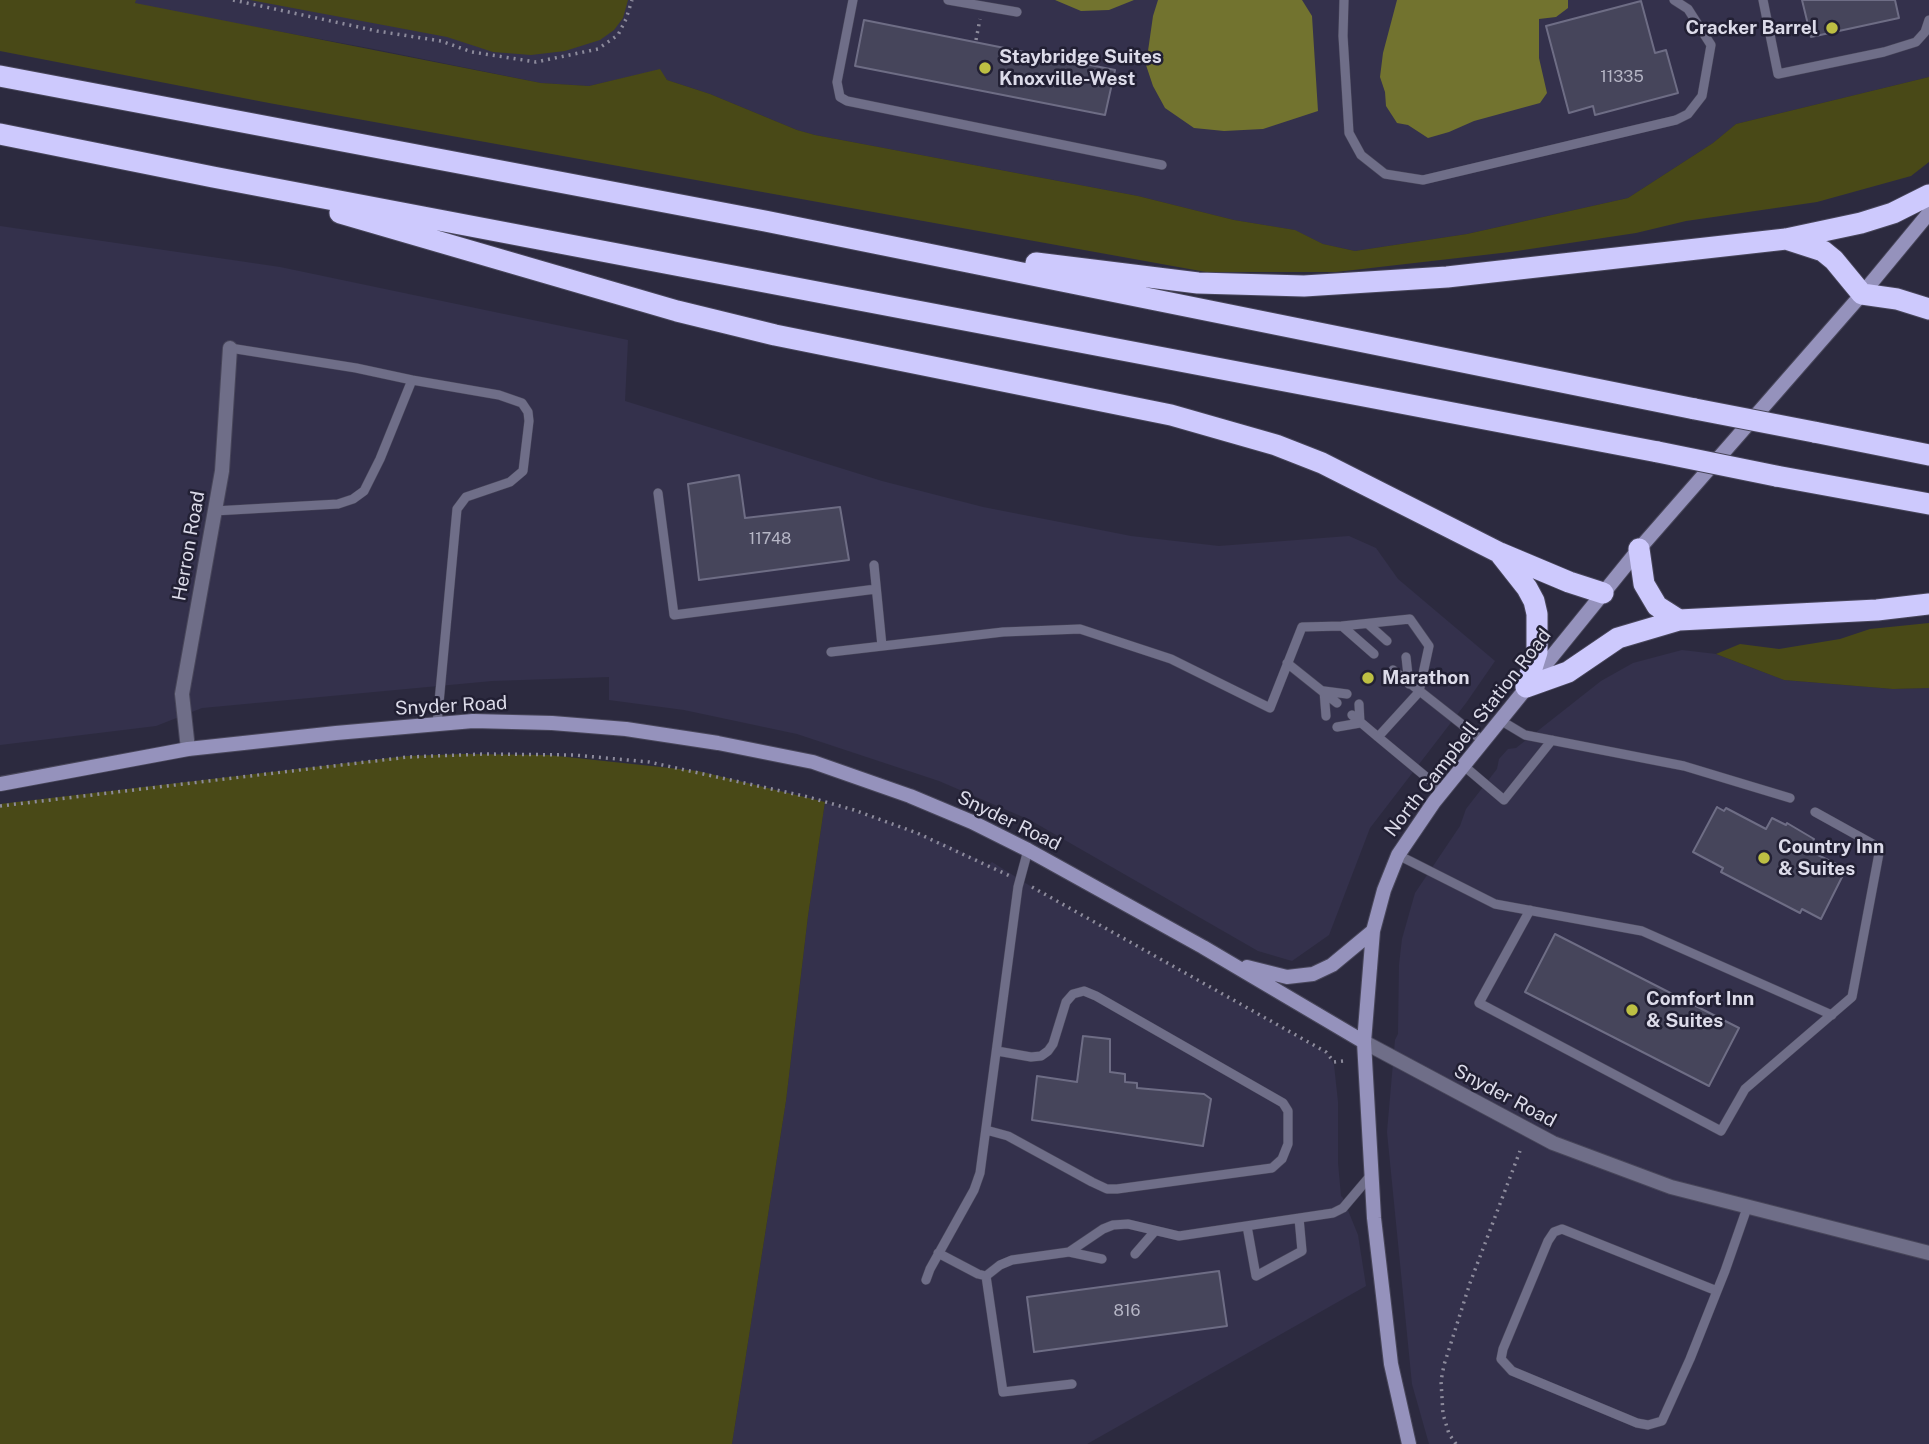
<!DOCTYPE html>
<html>
<head>
<meta charset="utf-8">
<style>
	body { margin:0 }
	canvas { display:block; background:#2c2a3f }
</style>
</head>
<body>
<canvas width="1929" height="1444"></canvas>
<script>
const ctx = document.querySelector('canvas').getContext('2d');
ctx.lineJoin = 'round';
function fillPath(path, color) {
  ctx.fillStyle = color;
  ctx.fill(path, 'evenodd');
}
function poly(rows) {
  const path = new Path2D();
  for (const r of rows) {
    path.moveTo(r[0], r[1]);
    for (let i = 2; i < r.length; i += 2) path.lineTo(r[i], r[i + 1]);
  }
  return path;
}
function stroke(path, color, width, dash) {
  ctx.strokeStyle = color;
  ctx.lineWidth = width;
  ctx.lineCap = dash ? 'butt' : 'round';
  ctx.setLineDash(dash || []);
  ctx.stroke(path);
}
function drawText(font, color, halo, rows, align = 'center') {
  ctx.font = font + ' "Public Sans",sans-serif';
  ctx.lineWidth = 5;
  ctx.setLineDash([]);
  ctx.textBaseline = 'middle';
  ctx.strokeStyle = halo;
  ctx.fillStyle = color;
  for (const [text, x, y, turn = 0] of rows) {
    ctx.save();
    ctx.translate(x, y);
    ctx.rotate((+turn || 0) * Math.PI / 180);
    ctx.textAlign = isNaN(turn) ? turn : align;
    if (halo) ctx.strokeText(text, 0, 0);
    ctx.fillText(text, 0, 0);
    ctx.restore();
  }
}
fillPath(poly([
	[108,0,1929,0,1929,77,1736,124,1713,143,1628,198,1467,234,1355,251,1323,244,1294,230,1234,220,1138,196,815,135,797,130,710,94,667,80,659,70,589,86,541,83,374,49],
	[0,226,280,267,628,340,625,401,882,481,983,507,1131,536,1219,546,1349,536,1376,548,1398,579,1495,661,1466,703,1370,828,1329,935,1292,961,1258,951,1030,820,939,781,797,734,684,710,609,700,609,677,492,681,202,708,156,726,0,745],
	[1682,650,1716,654,1784,680,1893,689,1929,688,1929,1444,1429,1444,1412,1384,1387,1132,1395,1040,1398,1034,1399,965,1402,939,1415,893,1460,826,1466,809,1497,769,1499,759,1508,749,1516,748,1601,681,1633,663],
	[825,802,890,823,943,843,989,865,992,862,1035,889,1328,1054,1334,1065,1338,1102,1338,1163,1341,1196,1343,1198,1358,1235,1366,1286,1087,1444,732,1444,786,1101,808,916]
]), '#34314c');
fillPath(poly([
	[0,0,136,0,135,3,541,83,589,86,660,69,667,80,710,94,797,130,815,135,1138,196,1234,220,1295,230,1323,244,1355,251,1467,234,1628,198,1713,143,1736,124,1929,77,1929,162,1911,176,1817,202,1686,221,1636,233,1510,252,1336,272,1206,272,269,103,0,51],
	[250,0,628,0,623,18,614,30,600,40,565,51,531,55,493,52,447,37],
	[1929,623,1929,688,1893,689,1784,680,1716,654,1740,644,1779,649,1840,639,1870,629],
	[464,754,548,755,698,771,825,802,808,916,786,1101,732,1444,0,1444,0,804,407,756]
]), '#494917');
fillPath(poly([
	[1055,0,1134,0,1109,10,1081,11],
	[1158,0,1302,0,1312,16,1318,111,1263,129,1224,131,1194,128,1165,108,1153,86,1146,65,1153,16],
	[1397,0,1568,0,1568,8,1556,17,1539,19,1539,58,1547,93,1540,103,1474,121,1449,132,1428,138,1408,125,1397,123,1386,106,1385,92,1380,77,1383,53]
]), '#72732f');
const building = poly([
	[1802,0,1895,0,1899,18,1811,37,1802,0],
	[1641,1,1655,53,1666,50,1678,93,1595,115,1593,106,1569,113,1546,26,1641,1],
	[864,20,1115,70,1105,115,855,66,864,20],
	[739,475,745,518,840,507,849,560,699,580,688,484,739,475],
	[1717,807,1724,811,1726,808,1766,829,1772,818,1786,825,1787,823,1814,839,1808,850,1836,864,1834,868,1844,873,1821,919,1802,909,1800,913,1721,872,1723,868,1693,852,1717,807],
	[1555,934,1739,1028,1709,1086,1525,992,1555,934],
	[1083,1036,1110,1039,1110,1072,1125,1074,1125,1082,1137,1083,1137,1088,1204,1094,1211,1099,1203,1146,1032,1120,1037,1076,1077,1082,1083,1036],
	[1219,1271,1227,1326,1034,1352,1027,1297,1219,1271]
]);
fillPath(building, '#46455b');
stroke(building, '#6e6d85', 2);
const lane = poly([
	[853,0,837,82,840,97,847,101,1162,165],
	[948,0,1017,12],
	[1344,0,1343,36,1349,133,1361,155,1385,174,1423,180,1676,120,1688,114,1702,96,1711,45,1688,9,1674,0],
	[1763,0,1778,74,1884,52,1916,42,1925,32,1929,20],
	[230,348,356,368,412,380],
	[658,493,674,615,876,589],
	[214,511,338,504,353,499,364,491,380,459,412,380,499,395,522,403,528,412,529,421,523,471,510,482,466,497,457,509,437,724],
	[874,565,882,646],
	[1368,624,1387,641],
	[1342,626,1410,619,1429,646,1419,692,1378,737,1443,791],
	[831,652,1003,632,1080,629,1171,659,1270,708,1302,627,1342,626,1374,654],
	[1406,657,1409,684],
	[1287,663,1337,703],
	[1393,670,1483,741],
	[1352,715,1378,737],
	[1326,716,1324,691,1347,694],
	[1500,720,1525,735,1684,766,1790,798],
	[1337,727,1360,723,1359,704],
	[1464,766,1504,800,1552,740],
	[1398,855,1495,904,1642,931,1832,1015],
	[1530,910,1479,1003,1721,1131,1745,1089,1852,997,1880,848,1815,812],
	[986,1130,1008,1136,1092,1182,1107,1189,1117,1189,1272,1168,1282,1159,1288,1144,1288,1111,1283,1103,1096,996,1084,991,1073,994,1066,1002,1053,1044,1048,1051,1041,1056,1031,1057,997,1051],
	[1247,1226,1256,1276,1302,1251,1299,1218],
	[1069,1252,1102,1259],
	[938,1253,978,1274,986,1276,1000,1265,1012,1260,1069,1252,1103,1229,1113,1225,1128,1224,1179,1236,1333,1213,1343,1208,1371,1175],
	[1135,1254,1155,1231],
	[986,1276,1003,1392,1072,1384],
	[926,1280,930,1269,974,1190,980,1173,1018,887,1028,850],
	[1717,1291,1562,1229,1554,1232,1548,1241,1503,1349,1501,1359,1512,1371,1637,1423,1648,1425,1662,1421,1690,1359,1717,1291,1725,1271,1747,1208]
]);
const street = poly([
	[188,749,182,694,222,471,230,348],
	[1364,1042,1553,1143,1671,1187,1929,1253]
]);
const secondary = poly([
	[0,784,188,749,336,733,473,721,552,723,626,729,718,743,813,762,910,796,972,822,1028,850,1203,947,1364,1042],
	[1247,967,1287,977,1313,974,1332,965,1373,931],
	[1409,1444,1391,1364,1374,1218,1364,1042,1373,931,1384,890,1398,855,1434,802,1639,549,1862,294,1929,213]
]);
const highway = poly([
	[0,76,765,221,1695,409],
	[0,134,213,177,1658,452],
	[340,213,677,311,775,335,1171,415,1276,445,1322,463,1500,553,1569,582,1603,593],
	[1786,239,1823,251,1834,260,1862,294,1897,299,1929,309],
	[1036,263,1198,283,1304,286,1447,277,1786,239,1861,223,1893,213,1929,195],
	[1814,432,1929,455],
	[1776,476,1929,504],
	[1639,549,1644,584,1657,606,1679,620],
	[1501,555,1527,588,1534,601,1537,614,1537,652,1526,687],
	[1526,687,1568,672,1618,638,1679,620,1877,610,1929,604]
]);
stroke(lane, '#48465a', 10);
stroke(street, '#48465a', 16);
stroke(secondary, '#48465a', 16);
stroke(highway, '#48465a', 23);
stroke(poly([
	[233,0,377,31,441,41,472,52,536,62,598,49,618,35,626,19,632,0],
	[976,40,980,19],
	[0,806,408,757,484,754,574,755,649,762,808,797,854,810,917,833,1010,876],
	[1032,887,1326,1052,1334,1062,1343,1061],
	[1456,1444,1449,1434,1443,1414,1441,1381,1444,1365,1470,1283,1520,1151]
]), '#8d8b9c', 3.5, [2, 5]);
stroke(lane, '#6f6e88', 9);
stroke(street, '#6f6e88', 14);
stroke(secondary, '#9592bc', 14);
stroke(highway, '#cdc9fd', 21);
const highwayBridge = poly([
	[1695,409,1814,432],
	[1658,452,1776,476]
]);
stroke(highwayBridge, '#48465a', 23, []);
stroke(highwayBridge, '#cdc9fd', 21);
for (const [x, y, r, color] of [
	[1832,28,7,"#bdbf43"],
	[985,68,7,"#bdbf43"],
	[1368,678,7,"#bdbf43"],
	[1764,858,7,"#bdbf43"],
	[1632,1010,7,"#bdbf43"]
]) {
  const dot = new Path2D();
  dot.arc(x, y, r, 0, 2 * Math.PI);
  ctx.fillStyle = color;
  ctx.fill(dot);
  stroke(dot, '#222034', 2.5);
}
drawText('16px', '#b6b6c6', null, [
	["11335",1622,77],
	["11748",770,539],
	["816",1127,1311]
]);
drawText('bold 19px', '#dcdbe9', '#222034', [
	["Cracker Barrel",1818,28,"right"],
	["Staybridge Suites",999,57],
	["Knoxville-West",999,79],
	["Marathon",1382,678],
	["Country Inn",1778,847],
	["& Suites",1778,869],
	["Comfort Inn",1646,999],
	["& Suites",1646,1021]
], 'left');
drawText('19px', '#dcdbe9', '#222034', [
	["Herron Road",189,546,-80],
	["Snyder Road",451,706,-3],
	["North Campbell Station Road",1468,733,-52],
	["Snyder Road",1009,821,26],
	["Snyder Road",1505,1096,28]
]);
</script>
</body>
</html>
